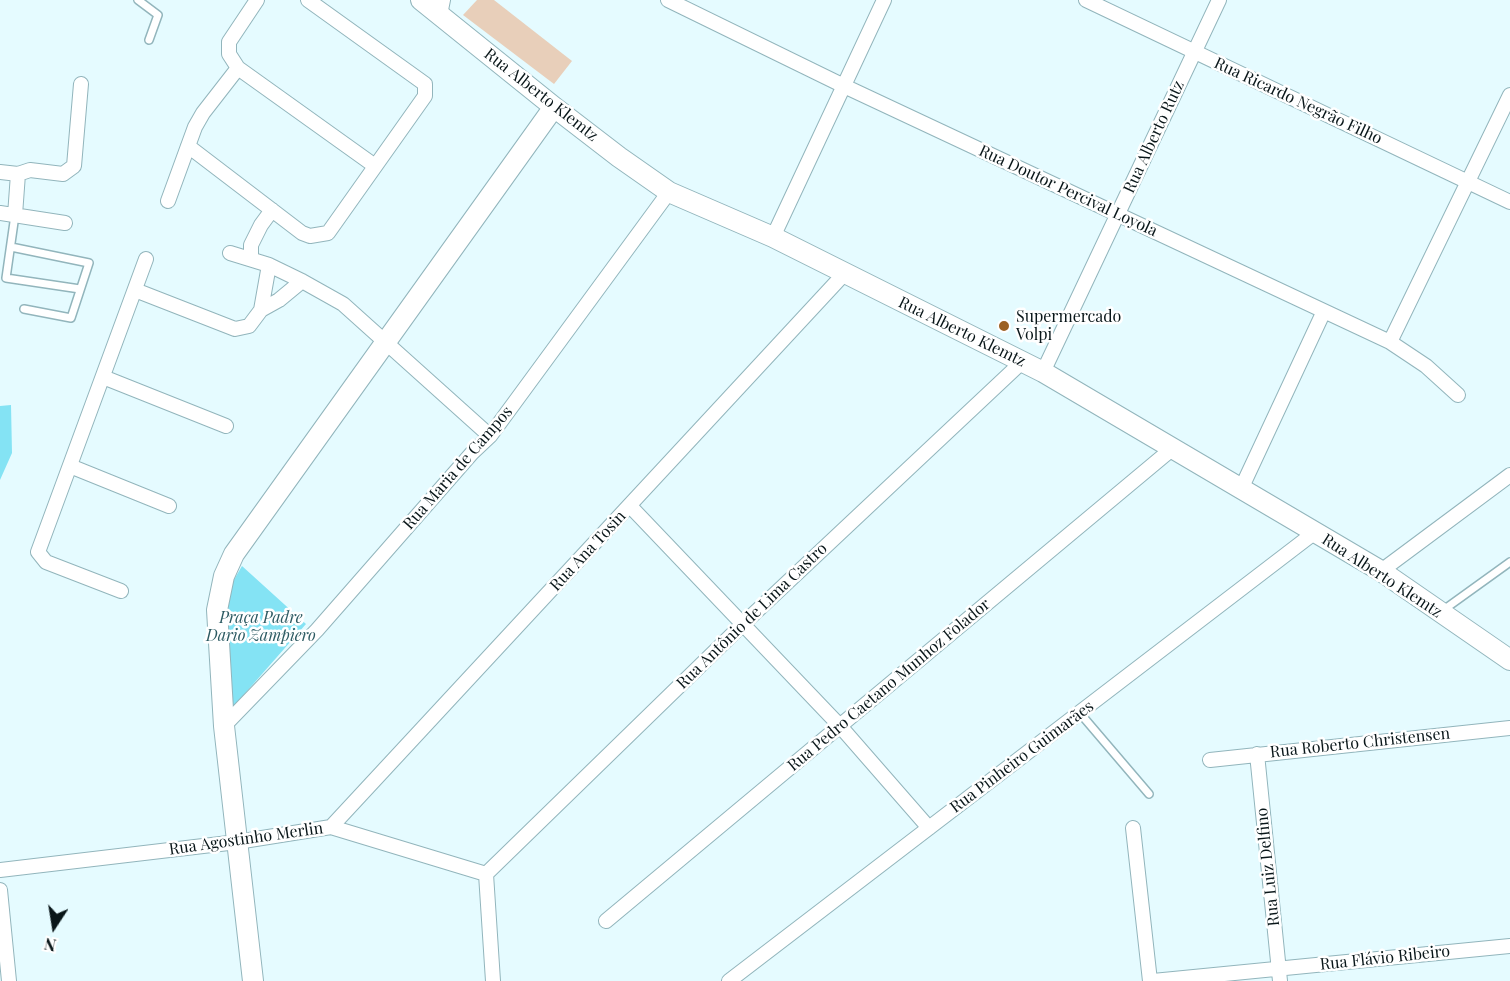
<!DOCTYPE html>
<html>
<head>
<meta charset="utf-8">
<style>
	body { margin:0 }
	#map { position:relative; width:1510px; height:981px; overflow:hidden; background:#e5fbff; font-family:"Playfair Display",serif }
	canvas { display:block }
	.north { position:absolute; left:24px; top:897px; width:60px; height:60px; -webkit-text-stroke:4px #fff; paint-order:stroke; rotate:192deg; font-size:16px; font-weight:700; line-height:24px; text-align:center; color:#091619 }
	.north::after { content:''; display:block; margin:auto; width:21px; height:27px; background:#091619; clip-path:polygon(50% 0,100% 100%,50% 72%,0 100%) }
</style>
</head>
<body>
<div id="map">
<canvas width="1510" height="981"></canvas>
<div class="north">N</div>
</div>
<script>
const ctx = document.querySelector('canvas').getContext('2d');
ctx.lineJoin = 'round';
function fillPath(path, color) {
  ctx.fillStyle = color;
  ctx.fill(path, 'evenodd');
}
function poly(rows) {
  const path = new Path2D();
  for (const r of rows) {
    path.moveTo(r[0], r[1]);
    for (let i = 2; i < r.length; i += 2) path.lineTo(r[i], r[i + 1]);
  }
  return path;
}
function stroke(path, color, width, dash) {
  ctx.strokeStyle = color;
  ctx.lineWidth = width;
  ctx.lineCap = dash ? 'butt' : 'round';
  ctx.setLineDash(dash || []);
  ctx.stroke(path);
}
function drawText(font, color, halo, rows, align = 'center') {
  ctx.font = font + ' "Playfair Display",serif';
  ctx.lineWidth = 5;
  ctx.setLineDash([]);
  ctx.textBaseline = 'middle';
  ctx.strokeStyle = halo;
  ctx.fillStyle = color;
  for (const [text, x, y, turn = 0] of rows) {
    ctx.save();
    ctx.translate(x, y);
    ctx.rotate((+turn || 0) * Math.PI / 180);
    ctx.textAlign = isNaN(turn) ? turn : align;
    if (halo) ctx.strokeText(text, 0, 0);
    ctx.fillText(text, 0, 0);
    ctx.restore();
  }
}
fillPath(poly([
	[11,405,12,453,0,480,0,406],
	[242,566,306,624,233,707,227,609,232,583]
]), '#84e3f4');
fillPath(poly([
	[477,0,494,0,572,61,554,84,463,15]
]), '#e8cfba');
const lane = poly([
	[138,0,158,15,149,40],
	[15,215,6,278,80,289],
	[11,247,89,263,71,318,24,309],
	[1442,611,1510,562],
	[1079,712,1149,794]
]);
const street = poly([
	[257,0,229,42,229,54,238,68,375,166],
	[668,0,844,86,1390,342,1426,366,1458,395],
	[1086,0,1510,202],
	[440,15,443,0],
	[188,146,302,233,310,236,328,233,425,96,425,84,308,0],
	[0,172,18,174],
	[168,201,195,127,203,113,238,68],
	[0,213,65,223],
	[15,215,18,174,30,170,63,174,74,166,81,84],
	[773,237,884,0],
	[230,253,269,265,302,281,343,304,490,436],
	[251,259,251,245,261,225,272,210],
	[135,290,235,329,249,326,261,310,279,300,302,281],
	[261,310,269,265],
	[1390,342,1510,95],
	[1043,372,1219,0],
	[103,377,226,426],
	[70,466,169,506],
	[1241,489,1324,311],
	[630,506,840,726,929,828],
	[1381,571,1510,475],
	[121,591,46,562,38,552,146,259],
	[224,726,317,630,472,453,490,436,669,192],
	[1257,754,1280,981],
	[1210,760,1510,728],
	[331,827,844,274],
	[1133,828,1150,981],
	[0,870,237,842,331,827,486,874],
	[486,874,743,624,1022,362],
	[486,874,493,981],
	[0,890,9,981],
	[606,921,1173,448],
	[729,981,1314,533],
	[1153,981,1510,946]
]);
const secondary = poly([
	[421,0,554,107,619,157,669,192,773,237,1043,372,1381,571,1510,660],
	[253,981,224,726,217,610,224,576,234,554,554,107]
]);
stroke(lane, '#92b5bc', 10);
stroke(street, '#92b5bc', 16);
stroke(secondary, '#92b5bc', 22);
stroke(lane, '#fff', 7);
stroke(street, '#fff', 14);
stroke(secondary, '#fff', 20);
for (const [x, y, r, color] of [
	[1004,326,6,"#9c6022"]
]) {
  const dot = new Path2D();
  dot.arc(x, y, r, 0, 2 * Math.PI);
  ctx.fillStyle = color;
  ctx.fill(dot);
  stroke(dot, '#fff', 2);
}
drawText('16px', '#091619', '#fff', [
	["Rua Alberto Klemtz",541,95,38],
	["Rua Ricardo Negrão Filho",1298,101,25],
	["Rua Alberto Rutz",1154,137,-65],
	["Rua Doutor Percival Loyola",1068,191,25],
	["Rua Alberto Klemtz",962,332,26],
	["Rua Maria de Campos",458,468,-49],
	["Rua Ana Tosin",588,551,-47],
	["Rua Alberto Klemtz",1382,576,33],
	["Rua Antônio de Lima Castro",752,616,-44],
	["Rua Pedro Caetano Munhoz Folador",889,685,-40],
	["Rua Roberto Christensen",1360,743,-6],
	["Rua Pinheiro Guimarães",1022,757,-37],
	["Rua Agostinho Merlin",246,839,-8],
	["Rua Luiz Delfino",1268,867,-96],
	["Rua Flávio Ribeiro",1385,958,-6]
]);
drawText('16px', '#091619', '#fff', [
	["Supermercado",1016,317],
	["Volpi",1016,335]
], 'left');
drawText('italic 16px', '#2c5a62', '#fff', [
	["Praça Padre",261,618],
	["Dario Zampiero",261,636]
]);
</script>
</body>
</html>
